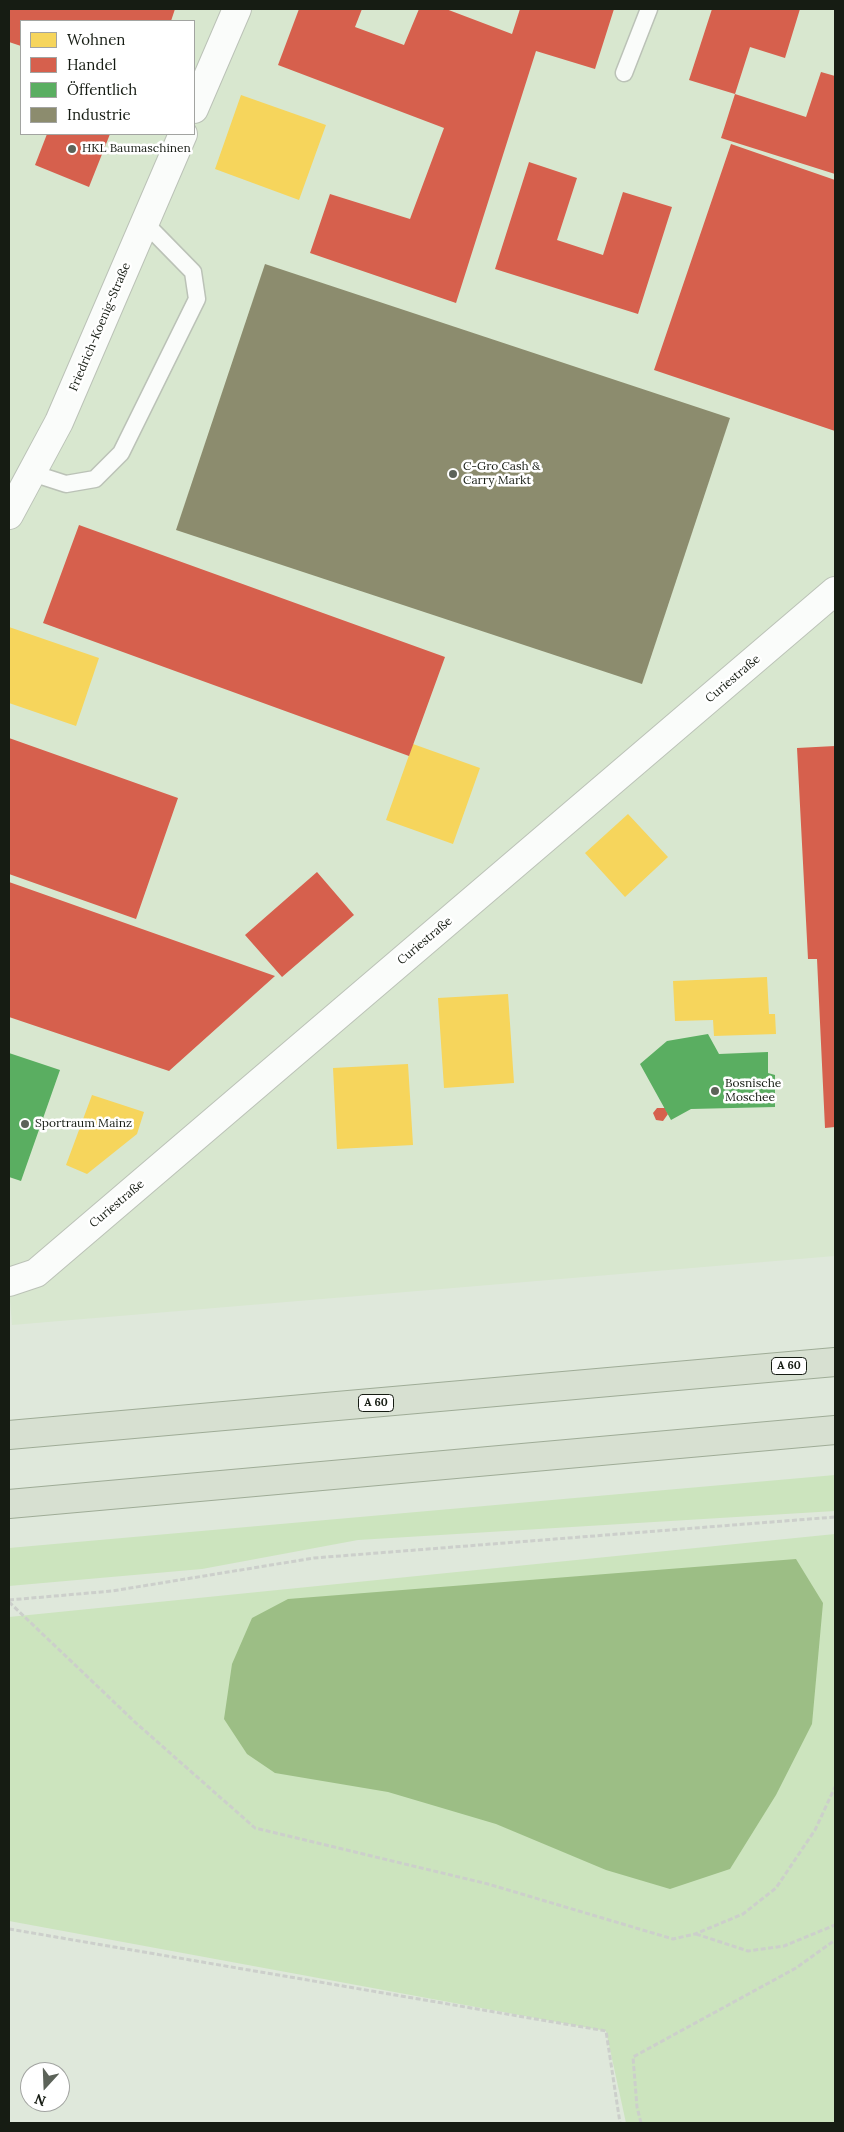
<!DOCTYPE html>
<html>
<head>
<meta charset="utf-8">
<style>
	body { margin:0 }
	#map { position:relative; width:844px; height:2132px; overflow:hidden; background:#dfe8db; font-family:Lora,serif }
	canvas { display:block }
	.frame { position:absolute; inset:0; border:10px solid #161c13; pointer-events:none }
	.legend { position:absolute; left:20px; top:20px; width:175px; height:115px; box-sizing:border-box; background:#fff; border:1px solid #a2a4a1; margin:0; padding:6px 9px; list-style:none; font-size:15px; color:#161c13 }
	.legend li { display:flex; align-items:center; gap:10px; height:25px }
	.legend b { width:25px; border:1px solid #a2a4a1 }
	.north { position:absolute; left:20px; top:2062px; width:50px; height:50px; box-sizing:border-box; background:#fff; border:1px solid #a2a4a1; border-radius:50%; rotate:200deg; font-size:14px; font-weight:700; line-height:20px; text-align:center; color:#161c13 }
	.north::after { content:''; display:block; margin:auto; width:18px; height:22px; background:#5c6359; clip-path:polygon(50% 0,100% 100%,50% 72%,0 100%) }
</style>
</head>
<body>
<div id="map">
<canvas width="844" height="2132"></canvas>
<div class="frame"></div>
<ul class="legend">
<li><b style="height:14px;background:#f6d55c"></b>Wohnen</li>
<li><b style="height:14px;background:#d6604d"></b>Handel</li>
<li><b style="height:14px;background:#5aae61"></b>Öffentlich</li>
<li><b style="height:14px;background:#8c8c6e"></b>Industrie</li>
</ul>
<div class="north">N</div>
</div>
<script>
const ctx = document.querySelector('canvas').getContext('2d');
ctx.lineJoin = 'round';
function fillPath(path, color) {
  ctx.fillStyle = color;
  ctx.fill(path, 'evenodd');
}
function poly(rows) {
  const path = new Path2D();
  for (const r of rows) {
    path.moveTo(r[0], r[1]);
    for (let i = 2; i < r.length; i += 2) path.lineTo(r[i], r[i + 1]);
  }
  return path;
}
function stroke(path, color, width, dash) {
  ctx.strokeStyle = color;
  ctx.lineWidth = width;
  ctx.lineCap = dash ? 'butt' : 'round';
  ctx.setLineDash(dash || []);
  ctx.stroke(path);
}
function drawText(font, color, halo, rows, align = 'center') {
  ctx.font = font + ' Lora,serif';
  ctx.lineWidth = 5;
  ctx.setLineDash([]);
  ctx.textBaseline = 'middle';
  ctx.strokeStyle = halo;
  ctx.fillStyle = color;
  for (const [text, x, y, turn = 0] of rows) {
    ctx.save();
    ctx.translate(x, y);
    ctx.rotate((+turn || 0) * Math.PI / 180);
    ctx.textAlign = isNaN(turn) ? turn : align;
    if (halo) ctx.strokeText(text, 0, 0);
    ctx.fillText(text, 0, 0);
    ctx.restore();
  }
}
fillPath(poly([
	[9,9,835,9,835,1256,12,1325,9,1289],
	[21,21,194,21,194,134,21,134]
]), '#d8e7cf');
fillPath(poly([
	[835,1475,835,1511,358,1540,202,1569,9,1586,9,1548],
	[835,1534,835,2123,626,2123,606,2031,9,1921,9,1617]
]), '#cce4be');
fillPath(poly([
	[796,1559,823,1603,812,1724,776,1795,730,1869,670,1889,606,1870,496,1824,388,1792,275,1773,247,1754,224,1719,232,1664,252,1618,288,1599]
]), '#9cbe85');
fillPath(poly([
	[241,95,326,125,299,200,215,169],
	[9,627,99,658,76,726,9,703],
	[413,744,480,768,453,844,386,820],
	[628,814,668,857,625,897,585,853],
	[767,977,769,1014,775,1014,776,1034,714,1036,713,1020,675,1021,673,981],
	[508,994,514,1083,444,1088,438,998],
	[408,1064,413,1145,337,1149,333,1068],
	[92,1095,144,1112,137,1134,87,1174,66,1165]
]), '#f6d55c');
fillPath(poly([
	[9,9,175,9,171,21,21,21,21,46,9,42],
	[299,9,362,9,355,27,404,45,419,9,446,9,512,34,520,9,614,9,595,69,536,51,456,303,310,253,330,194,410,219,444,128,278,65],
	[712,9,800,9,785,58,750,47,735,94,689,80],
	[821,72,835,76,835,174,721,138,735,94,806,117],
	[47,134,110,134,89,187,35,165],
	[731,144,835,180,835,431,654,370],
	[529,162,577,178,557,240,603,255,623,192,672,207,638,314,495,269],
	[79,525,445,657,409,756,43,623],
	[9,738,178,798,136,919,9,874],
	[835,746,835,1127,825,1128,817,959,808,959,797,748],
	[317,872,354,915,282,977,245,935],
	[9,882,275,976,169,1071,9,1017],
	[657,1108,665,1108,668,1114,663,1121,656,1120,653,1113]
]), '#d6604d');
fillPath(poly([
	[708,1034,719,1054,768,1052,768,1073,775,1075,775,1107,691,1109,671,1120,640,1064,667,1041],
	[9,1053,60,1070,21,1181,9,1177]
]), '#5aae61');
fillPath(poly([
	[265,264,730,418,642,684,176,530]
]), '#8c8c6e');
const service = poly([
	[624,73,649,9],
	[32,473,66,484,95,479,121,453,197,299,193,272,145,223]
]);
const minor = poly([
	[194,109,237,9],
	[9,515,59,422,183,134],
	[9,1282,36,1273,835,591]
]);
const motorway = poly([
	[9,1435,835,1362],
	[9,1504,835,1430]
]);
stroke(service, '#bbc2b7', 19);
stroke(minor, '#bbc2b7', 30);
stroke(motorway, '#9fac97', 30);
stroke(poly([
	[9,1600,112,1591,314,1558,835,1517],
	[9,1602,136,1723,255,1828,488,1884,673,1939,695,1934,743,1914,776,1888,815,1830,835,1787],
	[9,1929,606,2031,620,2123],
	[696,1934,748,1951,784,1946,835,1925],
	[641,2123,637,2107,633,2057,796,1968,835,1940]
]), '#cccfcb', 3, [5, 2.5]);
stroke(service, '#fafcfa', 16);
stroke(minor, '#fafcfa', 28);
stroke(motorway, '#d7e0d1', 28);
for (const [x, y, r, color] of [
	[72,149,5,"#5c6359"],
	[453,474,5,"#5c6359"],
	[715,1091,5,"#5c6359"],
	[25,1124,5,"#5c6359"]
]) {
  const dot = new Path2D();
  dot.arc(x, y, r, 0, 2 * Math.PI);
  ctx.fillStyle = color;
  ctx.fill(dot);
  stroke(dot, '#fff', 2);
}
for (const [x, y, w] of [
	[789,1366,35],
	[376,1403,35]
]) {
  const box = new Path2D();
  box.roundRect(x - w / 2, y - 8.5, w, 17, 4);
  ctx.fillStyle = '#fff';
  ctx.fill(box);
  stroke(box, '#161c13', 1);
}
drawText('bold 11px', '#161c13', null, [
	["A 60",789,1366],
	["A 60",376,1403]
]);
drawText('12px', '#161c13', '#fff', [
	["HKL Baumaschinen",82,149],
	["C-Gro Cash &",463,467],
	["Carry Markt",463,481],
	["Bosnische",725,1084],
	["Moschee",725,1098],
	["Sportraum Mainz",35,1124]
], 'left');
drawText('12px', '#161c13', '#fff', [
	["Friedrich-Koenig-Straße",100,327,-67],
	["Curiestraße",733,679,-40],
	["Curiestraße",425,941,-40],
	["Curiestraße",117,1204,-40]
]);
</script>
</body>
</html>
